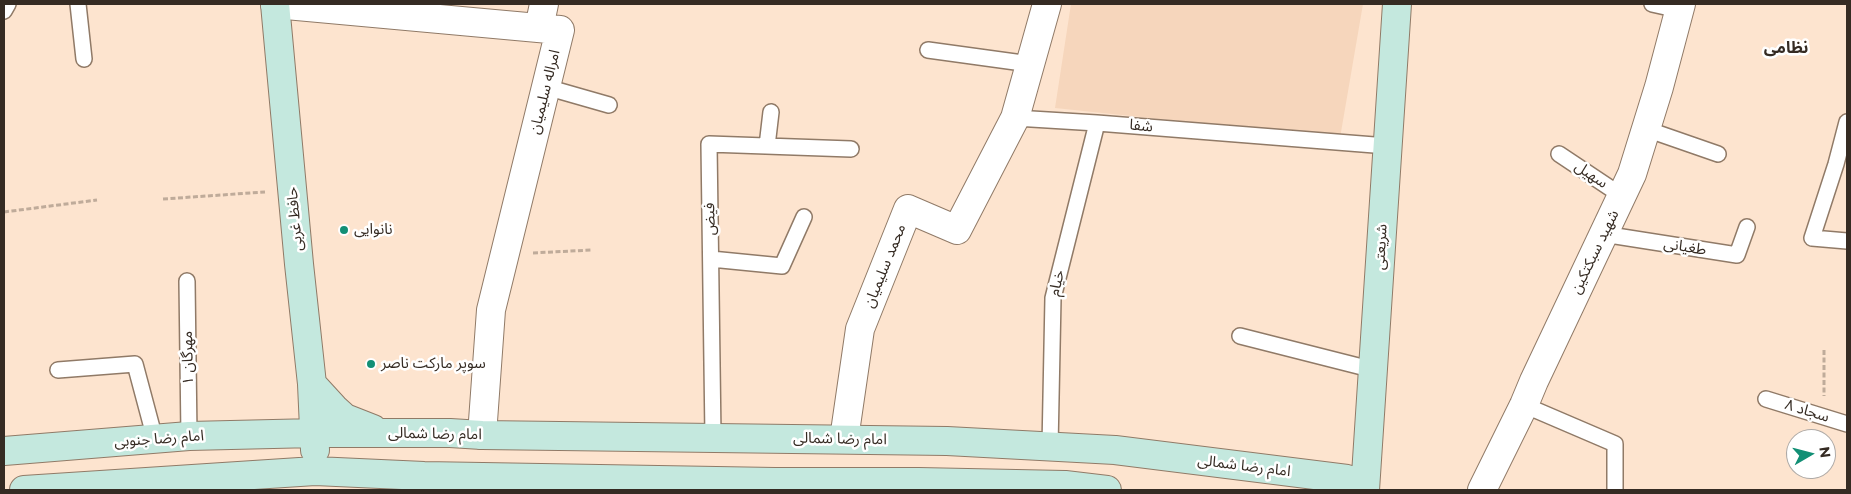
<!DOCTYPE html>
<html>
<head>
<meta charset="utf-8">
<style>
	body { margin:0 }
	#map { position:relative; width:1851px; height:494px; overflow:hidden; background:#fde4cf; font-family:Montserrat,sans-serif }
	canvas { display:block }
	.frame { position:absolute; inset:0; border:5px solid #352b23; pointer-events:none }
	.north { position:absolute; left:1786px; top:429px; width:50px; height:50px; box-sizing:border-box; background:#fff; border:1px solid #aeaaa7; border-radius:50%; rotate:82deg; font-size:14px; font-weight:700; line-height:20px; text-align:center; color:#352b23 }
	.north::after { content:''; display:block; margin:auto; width:18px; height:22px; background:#128f75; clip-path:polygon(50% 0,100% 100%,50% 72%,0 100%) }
</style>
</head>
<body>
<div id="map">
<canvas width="1851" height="494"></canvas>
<div class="frame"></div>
<div class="north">N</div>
</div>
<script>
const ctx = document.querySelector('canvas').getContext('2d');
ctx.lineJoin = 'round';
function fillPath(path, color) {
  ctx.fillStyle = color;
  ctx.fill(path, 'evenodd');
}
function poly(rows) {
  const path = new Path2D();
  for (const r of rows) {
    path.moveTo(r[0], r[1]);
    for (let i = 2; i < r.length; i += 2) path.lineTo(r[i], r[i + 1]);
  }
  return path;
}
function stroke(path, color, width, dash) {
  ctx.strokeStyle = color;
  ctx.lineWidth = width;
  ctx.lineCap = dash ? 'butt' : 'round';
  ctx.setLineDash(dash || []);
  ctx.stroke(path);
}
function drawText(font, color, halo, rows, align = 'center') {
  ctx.font = font + ' Montserrat,"Noto Sans Arabic",sans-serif';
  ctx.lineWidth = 5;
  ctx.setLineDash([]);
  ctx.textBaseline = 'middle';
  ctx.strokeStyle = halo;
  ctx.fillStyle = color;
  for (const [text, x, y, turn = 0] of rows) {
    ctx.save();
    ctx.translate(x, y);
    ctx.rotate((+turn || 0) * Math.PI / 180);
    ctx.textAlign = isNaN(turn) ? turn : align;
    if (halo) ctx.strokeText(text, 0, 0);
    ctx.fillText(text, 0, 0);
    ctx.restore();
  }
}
fillPath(poly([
	[1071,4,1363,4,1340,138,1055,108]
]), '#f6d6bc');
const lane = poly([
	[78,4,84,59],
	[1652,4,1679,10],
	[4,11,8,4],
	[928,50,1030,64],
	[546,87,609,105],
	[1015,118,1097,123,1387,146],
	[1847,122,1836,164,1812,238,1847,241],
	[1646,129,1718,154],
	[767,146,771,112],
	[1559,154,1622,196],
	[1603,234,1737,255,1747,227],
	[711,259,782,266,804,217],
	[187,281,189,436],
	[1240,336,1374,370],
	[58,370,135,364,155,439],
	[1766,399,1847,424],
	[1524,405,1615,444,1615,490],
	[713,437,709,144,851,149],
	[1050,447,1053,298,1097,123]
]);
const street = poly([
	[275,4,560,30,491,310,482,435],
	[539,28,544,4],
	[844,439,860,329,908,209,957,230,1015,118,1047,4],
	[1482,490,1524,405,1534,381,1632,174,1659,87,1681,4]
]);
const secondary = poly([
	[275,4,299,264,312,384,315,450],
	[312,384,334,408,345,418,373,429],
	[4,451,189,436,315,433,450,433,482,435,947,441,1115,450,1347,479,1358,490],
	[24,490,315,471,424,476,775,482,919,482,1065,485,1107,490],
	[1365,490,1397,4]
]);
stroke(lane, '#907a67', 18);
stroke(street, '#907a67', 30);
stroke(secondary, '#907a67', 30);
stroke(poly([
	[163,199,265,192],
	[4,212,97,200],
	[533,253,592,250],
	[1824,350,1824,396]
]), '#bfab9a', 3, [5, 2.5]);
stroke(lane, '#fff', 15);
stroke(street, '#fff', 28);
stroke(secondary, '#c4e8de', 28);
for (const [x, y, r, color] of [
	[344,230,5,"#128f75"],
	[371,364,5,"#128f75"]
]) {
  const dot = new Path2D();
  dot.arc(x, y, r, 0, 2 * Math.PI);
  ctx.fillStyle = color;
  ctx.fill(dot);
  stroke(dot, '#fff', 2);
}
drawText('15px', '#352b23', '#fff', [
	["امراله سلیمیان",545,92,-76],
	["شفا",1141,126,5],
	["سهیل",1591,175,34],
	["حافظ غربی",295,219,-95],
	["فیض",710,219,-91],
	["شریعتی",1381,247,-87],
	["طغیانی",1685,247,9],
	["شهید سبکتکین",1595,252,-64],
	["محمد سلیمیان",885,266,-68],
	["خیام",1057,283,-78],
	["مهرگان ۱",188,358,-91],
	["سجاد ۸",1807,411,17],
	["امام رضا شمالی",435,434,1],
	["امام رضا جنوبی",159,439,-4],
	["امام رضا شمالی",840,439,1],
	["امام رضا شمالی",1244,466,7]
]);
drawText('15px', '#352b23', '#fff', [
	["نانوایی",354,230],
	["سوپر مارکت ناصر",381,364]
], 'left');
drawText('bold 16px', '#352b23', '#fff', [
	["نظامی",1786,48]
]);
</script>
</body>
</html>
